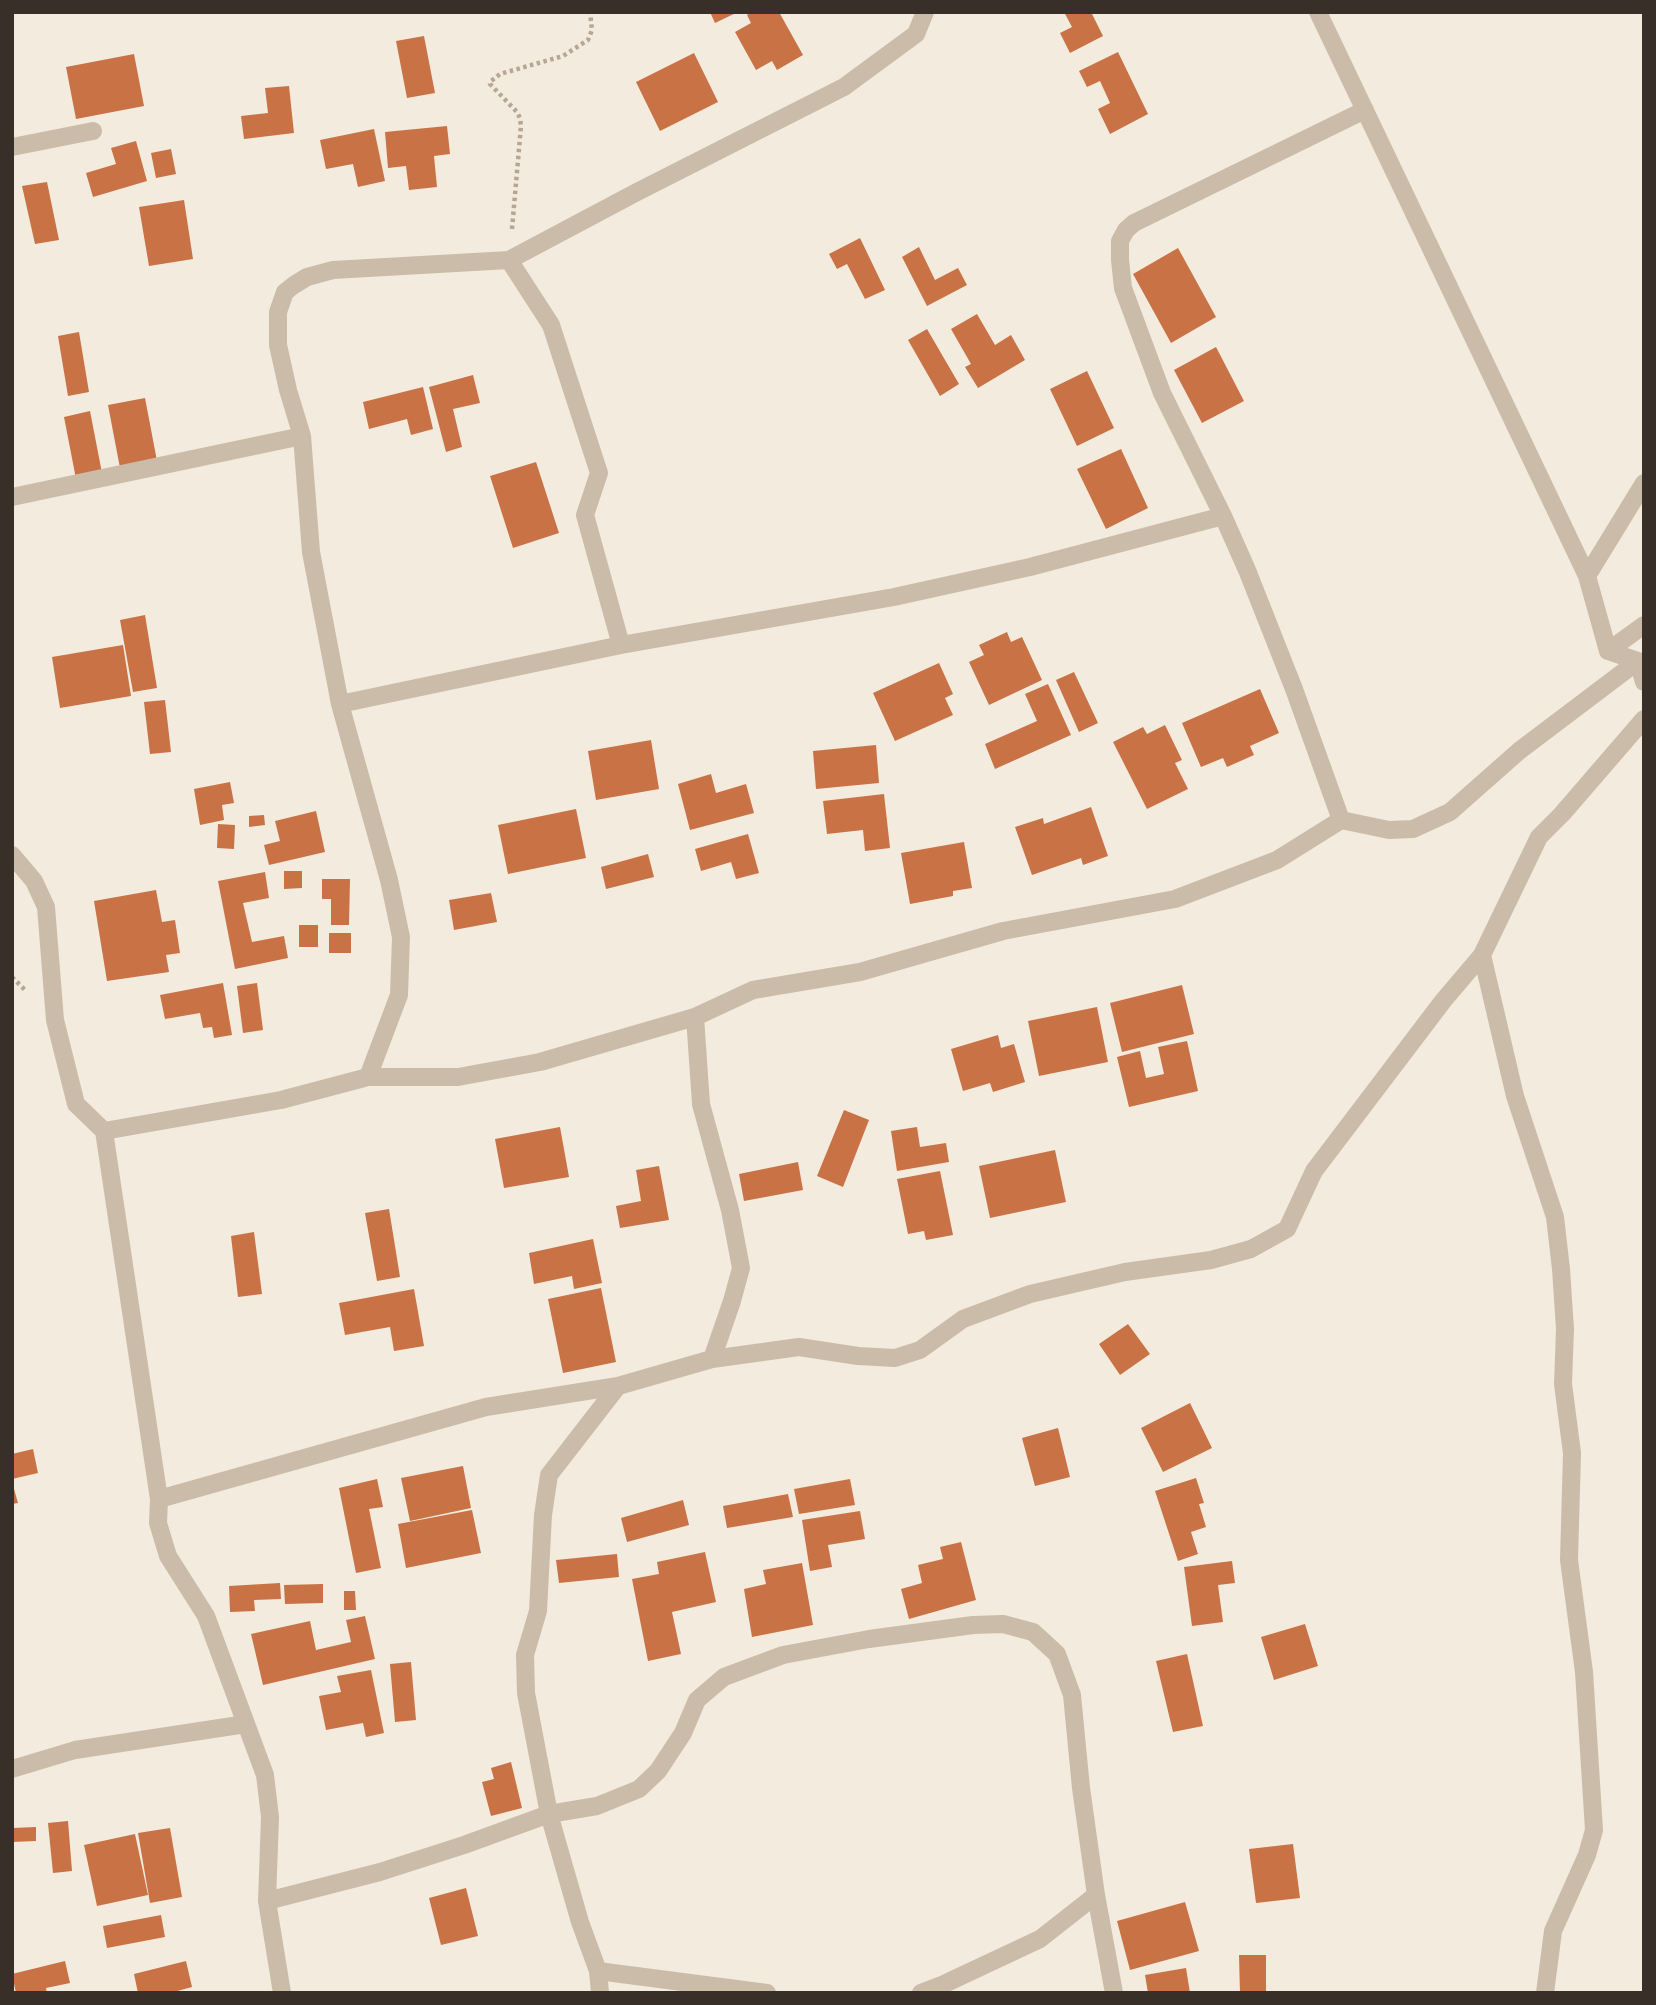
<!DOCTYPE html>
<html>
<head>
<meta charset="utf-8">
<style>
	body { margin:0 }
	#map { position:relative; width:1656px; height:2005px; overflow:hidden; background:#f3ebdd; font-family:Overpass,sans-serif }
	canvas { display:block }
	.frame { position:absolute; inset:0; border:14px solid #382f29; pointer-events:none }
</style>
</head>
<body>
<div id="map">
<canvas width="1656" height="2005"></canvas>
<div class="frame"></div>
</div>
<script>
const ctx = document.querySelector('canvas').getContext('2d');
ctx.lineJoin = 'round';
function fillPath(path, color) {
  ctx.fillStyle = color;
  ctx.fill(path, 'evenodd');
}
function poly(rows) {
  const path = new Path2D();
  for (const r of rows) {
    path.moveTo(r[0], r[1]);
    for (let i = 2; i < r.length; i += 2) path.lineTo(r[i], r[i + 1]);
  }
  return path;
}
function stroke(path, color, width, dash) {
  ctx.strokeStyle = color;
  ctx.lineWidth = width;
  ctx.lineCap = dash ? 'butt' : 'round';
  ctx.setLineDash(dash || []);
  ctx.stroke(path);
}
fillPath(poly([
	[710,12,738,12,715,23],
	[751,12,779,12,803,55,777,70,772,61,756,70,735,32,751,23,747,15],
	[1064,12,1091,12,1103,36,1070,53,1060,33,1072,27],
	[424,36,435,93,407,98,396,41],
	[1118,52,1148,114,1110,134,1098,109,1110,103,1100,81,1087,87,1079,71],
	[694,53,718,102,660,131,636,82],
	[134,54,144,106,76,119,66,67],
	[289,86,294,133,244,139,241,116,268,113,265,88],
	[447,126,450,154,434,156,437,187,409,190,406,166,388,168,385,132],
	[374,129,385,181,358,187,353,164,326,169,320,140],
	[136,141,147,181,93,197,86,173,116,164,111,148],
	[171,149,176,174,156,178,151,153],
	[47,182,59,240,35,244,22,186],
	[184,200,193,259,149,266,139,207],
	[860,238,885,290,865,299,847,264,837,269,829,254],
	[919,247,935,280,958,268,967,285,927,306,902,257],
	[1178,248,1216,317,1171,343,1133,274],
	[977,314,995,345,1011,335,1025,360,978,388,965,367,971,364,951,329],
	[927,329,959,384,940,396,908,340],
	[79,332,89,392,68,396,58,336],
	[1216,347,1244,401,1202,423,1174,370],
	[1087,371,1114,428,1077,446,1050,389],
	[473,375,480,403,453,409,462,447,446,452,429,387],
	[423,387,433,429,411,435,407,419,369,429,363,402],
	[145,398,157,461,120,468,108,405],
	[90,411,102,473,76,479,64,417],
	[1121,449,1148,508,1106,529,1077,469],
	[536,462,559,533,513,548,490,476],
	[145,615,157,688,133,692,120,620],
	[1007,632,1011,642,1022,637,1042,680,989,705,969,662,984,655,979,645],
	[123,645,131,696,60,708,52,657],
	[939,663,953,694,945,698,953,715,895,741,873,693],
	[1074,672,1098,723,1079,732,1056,680],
	[1048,684,1071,735,995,769,985,744,1037,721,1025,694],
	[1260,689,1279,733,1250,746,1254,755,1227,767,1223,758,1201,767,1182,723],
	[165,700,171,752,150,754,144,702],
	[1165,725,1182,760,1175,763,1188,789,1147,809,1113,742,1143,727,1147,734],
	[651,740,659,789,596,800,588,751],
	[876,745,879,783,816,789,813,751],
	[711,774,716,793,746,784,754,813,690,830,678,784],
	[230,782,234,803,222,805,224,820,200,825,194,789],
	[884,794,890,848,865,851,863,830,827,834,823,801],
	[1091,807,1108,856,1083,865,1081,858,1032,875,1015,827,1043,818,1044,824],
	[576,809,586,858,508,874,498,825],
	[316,811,325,852,269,865,264,845,280,841,275,821],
	[264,815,265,825,249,827,249,816],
	[218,824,235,825,234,849,217,848],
	[748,834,759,873,736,879,731,862,701,871,695,849],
	[964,842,972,888,953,891,953,896,910,904,901,853],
	[648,854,654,877,606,889,601,867],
	[284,871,302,871,302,888,284,889],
	[265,872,269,898,243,903,252,942,284,936,288,958,235,969,218,881],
	[322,879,350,879,349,925,331,925,331,899,322,899],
	[156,890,162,922,175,920,180,953,166,955,169,972,107,981,94,901],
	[491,893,497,922,454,930,449,900],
	[299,925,318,925,318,947,299,947],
	[329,933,351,933,351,953,329,953],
	[223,983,232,1035,214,1038,212,1027,203,1028,200,1013,165,1019,160,995],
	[257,983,263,1030,243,1033,237,986],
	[1182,985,1194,1034,1122,1052,1110,1003],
	[1097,1007,1108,1062,1039,1076,1028,1021],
	[998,1035,1001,1048,1014,1044,1025,1082,993,1092,990,1083,963,1091,951,1049],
	[1187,1041,1198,1091,1129,1107,1117,1057,1140,1051,1146,1078,1164,1074,1158,1047],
	[844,1110,869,1120,843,1187,817,1176],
	[560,1127,569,1177,504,1188,495,1139],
	[917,1127,920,1147,946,1143,949,1162,897,1171,891,1131],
	[1055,1150,1066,1202,990,1218,979,1166],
	[798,1162,803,1190,744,1201,739,1174],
	[659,1166,669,1220,620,1228,616,1206,641,1201,636,1170],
	[940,1171,953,1235,926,1240,924,1231,908,1234,897,1179],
	[389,1209,400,1277,377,1281,365,1213],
	[254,1232,262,1294,238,1297,231,1236],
	[593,1239,602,1283,574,1289,572,1276,534,1284,529,1253],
	[601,1288,616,1362,563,1373,548,1299],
	[414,1289,424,1346,394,1351,390,1327,345,1335,339,1303],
	[1128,1324,1150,1354,1120,1375,1099,1344],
	[1190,1403,1212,1448,1163,1472,1141,1428],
	[1058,1428,1070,1477,1035,1486,1022,1438],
	[33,1449,38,1473,12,1479,12,1454],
	[463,1466,471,1508,410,1521,401,1478],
	[1196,1478,1204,1503,1199,1504,1206,1527,1191,1532,1198,1554,1178,1561,1155,1491],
	[377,1479,383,1507,369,1509,381,1568,356,1573,339,1488],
	[850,1479,855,1505,799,1514,794,1489],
	[12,1482,18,1503,12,1504],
	[788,1494,793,1517,727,1528,723,1506],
	[683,1500,689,1525,627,1542,621,1518],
	[472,1510,481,1553,406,1568,398,1524],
	[860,1511,865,1539,828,1545,832,1567,810,1571,802,1520],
	[961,1542,976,1600,909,1619,901,1589,922,1583,918,1565,943,1559,940,1547],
	[705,1552,716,1602,672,1612,681,1654,648,1661,632,1579,659,1574,657,1562],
	[617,1554,619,1577,559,1583,556,1560],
	[1232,1561,1235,1583,1218,1585,1223,1622,1192,1626,1184,1567],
	[802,1563,813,1625,752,1637,744,1589,766,1584,763,1570],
	[280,1583,281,1599,254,1600,255,1611,230,1612,229,1586],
	[323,1584,323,1603,285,1604,284,1585],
	[344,1591,355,1591,356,1610,344,1610],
	[365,1616,375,1659,263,1685,251,1634,310,1621,316,1650,351,1642,346,1620],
	[1305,1624,1318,1666,1274,1680,1261,1637],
	[1187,1654,1203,1726,1173,1732,1156,1661],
	[411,1662,416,1720,395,1722,390,1664],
	[371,1670,384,1733,366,1737,363,1723,326,1730,319,1696,341,1692,337,1676],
	[511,1762,522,1808,491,1816,482,1782,494,1779,491,1768],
	[68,1821,72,1871,53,1873,48,1823],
	[36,1827,36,1841,12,1842,12,1828],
	[170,1828,182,1897,150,1903,138,1833],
	[135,1834,148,1895,97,1906,84,1845],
	[1293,1844,1300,1898,1256,1903,1249,1849],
	[466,1888,478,1936,441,1945,429,1898],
	[1185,1902,1199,1951,1130,1970,1117,1921],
	[161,1915,165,1937,107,1948,103,1926],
	[1239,1955,1266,1955,1266,1993,1240,1993],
	[65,1961,70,1983,46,1988,47,1993,16,1993,12,1974],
	[186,1961,192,1987,170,1993,138,1993,134,1974],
	[1186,1968,1190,1993,1148,1993,1145,1975]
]), '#c87246');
stroke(poly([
	[512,229,521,126,520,118,517,112,490,84,490,82,500,74,563,56,588,40,592,30,590,12],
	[12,977,26,991]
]), '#b7a693', 4.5, [3.5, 3.5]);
stroke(poly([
	[1318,12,1587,576,1608,651,1638,661,1644,682],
	[1365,110,1134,223,1126,230,1120,241,1120,260,1123,288,1162,393,1223,516,1247,570,1294,689,1341,820,1389,830,1413,829,1450,812,1519,751,1638,661],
	[12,147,93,131],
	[509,260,551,325,599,473,585,515,621,645],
	[12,497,302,436],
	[1587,576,1644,483],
	[1608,651,1644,625],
	[340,704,621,645,894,597,1030,567,1223,516],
	[12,855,34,881,46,907,55,1020,76,1104,104,1131,159,1499,158,1523,168,1556,206,1616,265,1775,270,1817,267,1901,282,1993],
	[1482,955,1515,1096,1555,1217,1561,1269,1565,1329,1563,1384,1572,1453,1569,1560,1584,1672,1594,1830,1587,1855,1553,1931,1545,1993],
	[695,1017,701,1104,730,1210,741,1268,732,1301,712,1359],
	[368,1077,458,1077,540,1062,695,1017,753,990,860,972,1003,931,1175,899,1277,860,1341,820],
	[104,1131,281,1100,368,1077,399,995,401,937,389,880,340,704,311,552,302,436,288,390,278,345,278,312,285,292,294,285,307,277,333,270,509,260,637,192,844,87,916,34,925,12],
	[159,1499,486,1407,618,1386,712,1359,799,1347,858,1356,895,1358,920,1350,963,1319,1030,1294,1125,1272,1211,1260,1251,1249,1287,1229,1314,1171,1443,1001,1482,955,1539,837,1562,814,1644,719],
	[12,1769,75,1750,246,1724],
	[267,1901,380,1872,464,1845,549,1814,597,1806,639,1789,658,1771,683,1733,697,1700,724,1677,783,1655,869,1639,973,1625,1003,1624,1033,1632,1057,1654,1072,1695,1081,1788,1096,1895,1114,1993],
	[598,1971,767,1993],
	[600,1993,598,1971,580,1922,549,1814,526,1693,525,1655,538,1611,543,1515,549,1475,618,1386],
	[921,1993,942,1985,1040,1939,1096,1895]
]), '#cbbca9', 18);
</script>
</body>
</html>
